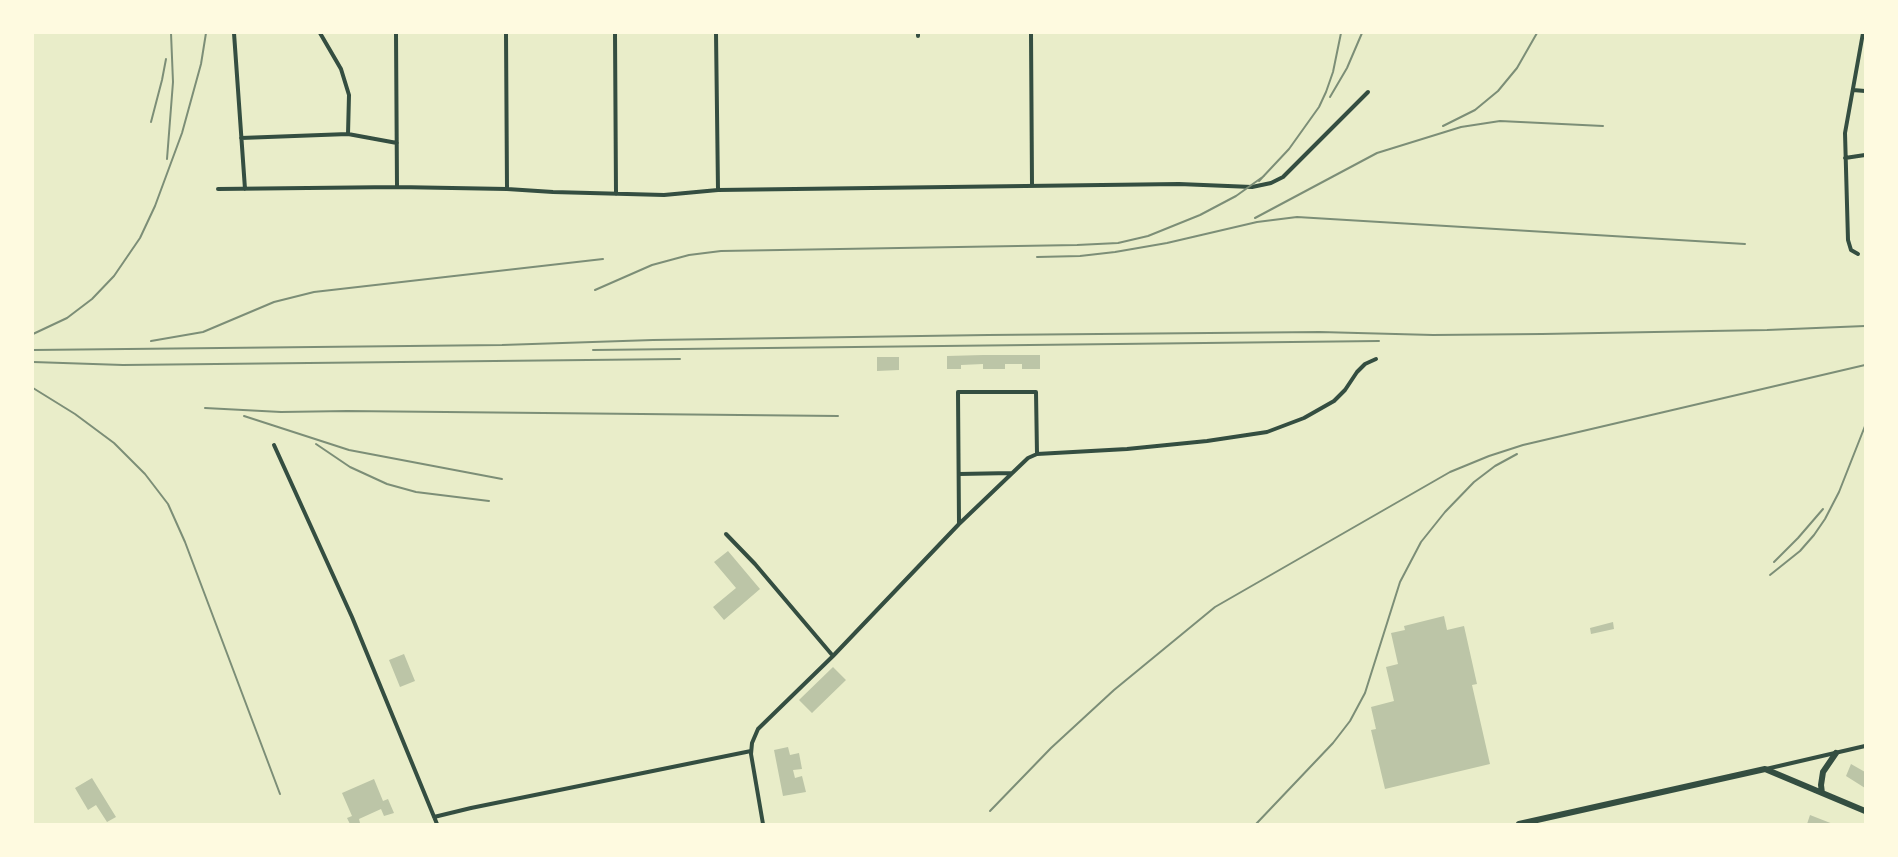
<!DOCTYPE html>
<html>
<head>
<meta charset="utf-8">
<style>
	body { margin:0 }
	#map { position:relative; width:1898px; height:857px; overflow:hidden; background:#e9edc9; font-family:"Golos Text",sans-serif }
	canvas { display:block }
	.frame { position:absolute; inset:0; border:34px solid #fefae0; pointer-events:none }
</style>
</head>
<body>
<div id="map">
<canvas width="1898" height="857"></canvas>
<div class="frame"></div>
</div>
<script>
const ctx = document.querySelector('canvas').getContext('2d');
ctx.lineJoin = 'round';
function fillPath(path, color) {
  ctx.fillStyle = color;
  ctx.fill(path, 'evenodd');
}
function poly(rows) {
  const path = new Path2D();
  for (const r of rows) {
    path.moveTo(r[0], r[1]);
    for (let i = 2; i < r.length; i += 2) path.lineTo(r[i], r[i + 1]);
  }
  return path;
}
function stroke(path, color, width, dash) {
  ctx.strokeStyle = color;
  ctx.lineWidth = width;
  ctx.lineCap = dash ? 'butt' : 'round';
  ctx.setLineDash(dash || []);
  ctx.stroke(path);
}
fillPath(poly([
	[983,355,1040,355,1040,369,1022,369,1022,364,1005,364,1005,369,983,369,983,364,961,365,961,369,947,369,947,356],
	[877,357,899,357,899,370,877,371],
	[728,551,760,589,724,620,713,607,736,588,714,562],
	[1444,616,1447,630,1464,626,1477,684,1472,685,1490,764,1385,789,1371,730,1376,729,1371,707,1394,701,1386,667,1398,664,1391,633,1405,630,1404,626],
	[1613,622,1614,629,1591,634,1590,628],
	[404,654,415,681,400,687,389,660],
	[833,667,846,680,812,713,799,700],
	[788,747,790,755,799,753,802,769,793,770,795,778,802,776,806,792,783,796,774,750],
	[1851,764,1865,772,1865,788,1846,776],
	[92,778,116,817,107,822,96,805,88,810,75,788],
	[374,779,383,801,388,799,394,813,384,816,381,809,359,819,360,823,350,824,347,818,352,816,342,793],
	[1810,815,1833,824,1807,824]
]), '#bcc5a7');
stroke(poly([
	[234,33,245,189],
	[320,33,341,69,349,95,348,134,397,143],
	[396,33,397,187],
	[506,33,507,189],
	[615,33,616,194],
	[716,33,718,190],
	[918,33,918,36],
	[1031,33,1032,186],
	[1853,90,1865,91],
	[241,138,348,134],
	[1845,158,1865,155],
	[218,189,397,187,507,189,553,192,664,195,718,190,1179,184,1252,187,1271,183,1283,177,1368,92],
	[1858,254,1851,250,1848,240,1845,133,1863,33],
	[274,445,352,617,437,824],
	[959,474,1012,473],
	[959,524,958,392,1036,392,1037,454],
	[726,534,755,564,833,656],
	[1766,769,1865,746],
	[434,817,471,808,751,751],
	[763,824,751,754,752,743,758,729,833,656,959,524,1028,458,1037,454,1127,449,1207,441,1267,432,1304,418,1334,401,1345,390,1357,372,1365,364,1376,359]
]), '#344e41', 4);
stroke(poly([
	[1822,793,1821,785,1823,772,1836,753],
	[1519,824,1765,769,1865,811]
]), '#344e41', 6);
stroke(poly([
	[1330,97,1347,68,1362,33],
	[151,122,162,80,166,59],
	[1443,126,1475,110,1498,91,1517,68,1537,33],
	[167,159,173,82,171,33],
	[1259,181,1289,149,1319,107,1326,92,1333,72,1341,33],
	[1255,218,1377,153,1461,127,1500,121,1603,126],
	[1037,257,1080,256,1115,252,1167,243,1257,222,1297,217,1745,244],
	[595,290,652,265,689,255,721,251,1077,245,1118,243,1148,236,1200,215,1236,196,1264,176],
	[33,334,67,318,92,299,114,276,140,238,155,206,182,133,201,64,206,33],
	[151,341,203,332,274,302,314,292,603,259],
	[33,350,502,345,653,340,988,335,1320,332,1433,335,1542,334,1767,330,1865,326],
	[593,350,1379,341],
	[33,362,123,365,680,359],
	[33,388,75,414,114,443,145,474,168,504,185,542,280,794],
	[205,408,281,412,347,411,838,416],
	[244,416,349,450,502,479],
	[316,444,350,467,387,484,416,492,489,501],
	[1774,562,1798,538,1823,509],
	[1770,575,1800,551,1814,535,1825,519,1839,492,1865,426],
	[990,811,1051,748,1114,690,1215,607,1450,472,1489,456,1523,445,1865,365],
	[1256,824,1333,743,1350,721,1365,693,1400,582,1421,542,1445,512,1474,482,1495,466,1517,454]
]), '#7c8e77', 2);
</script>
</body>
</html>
